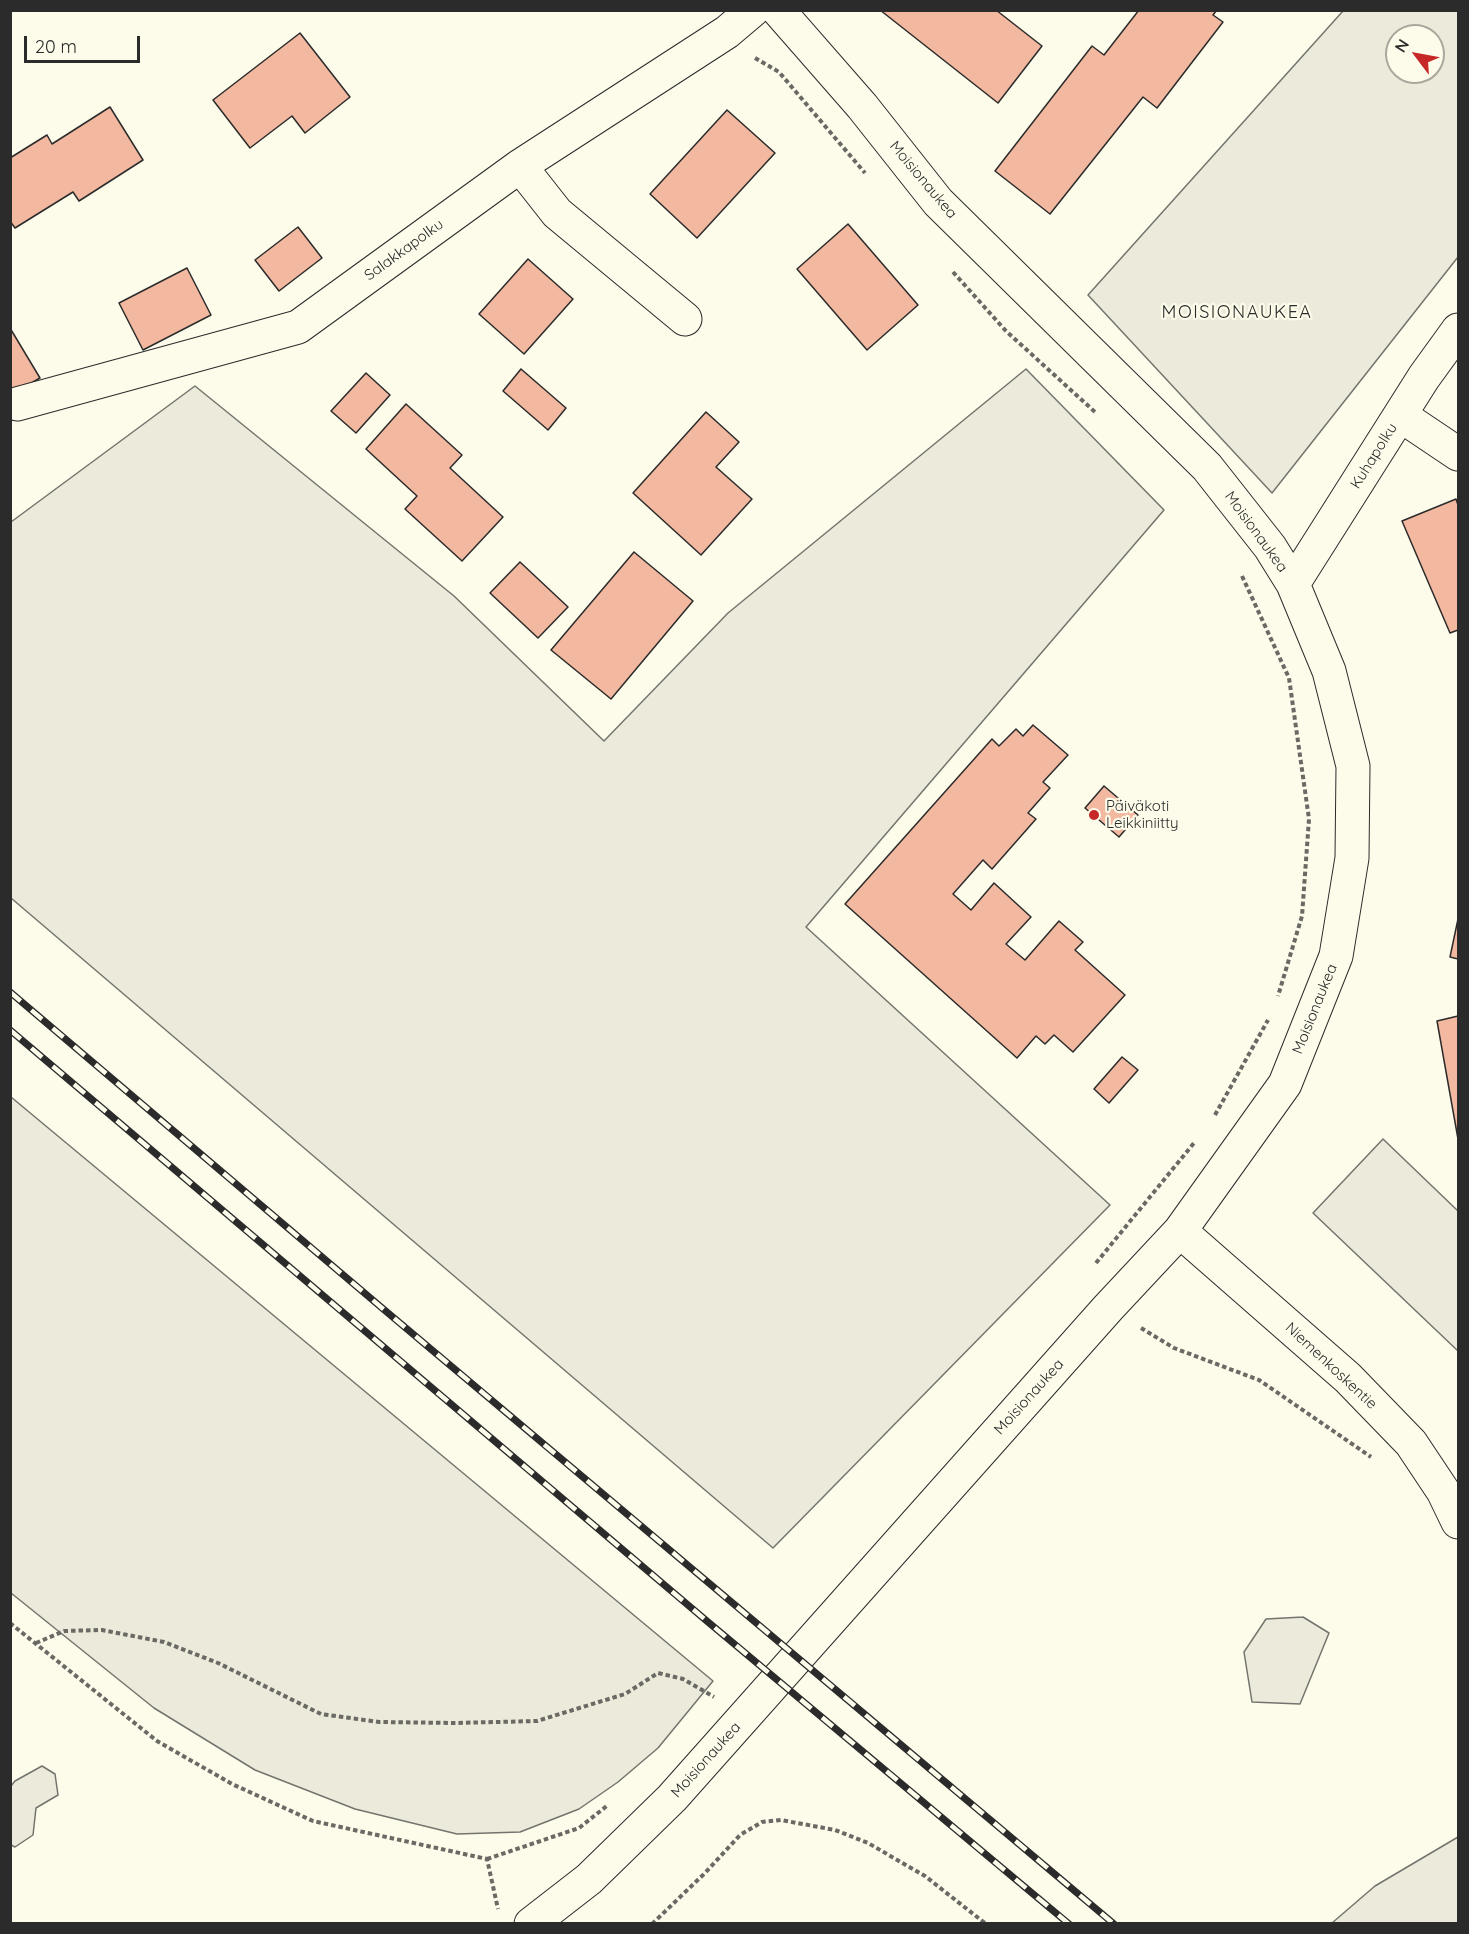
<!DOCTYPE html>
<html>
<head>
<meta charset="utf-8">
<style>
	body { margin:0 }
	#map { position:relative; width:1469px; height:1934px; overflow:hidden; background:#fdfbea; font-family:Quicksand,sans-serif }
	canvas { display:block }
	.frame { position:absolute; inset:0; border:12px solid #2b2b2b; pointer-events:none }
	.north { position:absolute; left:1385px; top:24px; width:60px; height:60px; box-sizing:border-box; background:#fdfbea; border:2px solid #a9a89e; border-radius:50%; rotate:302deg; font-size:16px; font-weight:700; line-height:24px; text-align:center; color:#2b2b2b }
	.north::after { content:''; display:block; margin:auto; width:21px; height:27px; background:#c62828; clip-path:polygon(50% 0,100% 100%,50% 72%,0 100%) }
	.scale { position:absolute; left:24px; top:36px; width:116px; height:27px; box-sizing:border-box; border:3px solid #2b2b2b; border-top:0; padding-left:8px; font-size:18px; line-height:21px; white-space:nowrap; color:#2b2b2b; -webkit-text-stroke:4px #fdfbea; paint-order:stroke }
</style>
</head>
<body>
<div id="map">
<canvas width="1469" height="1934"></canvas>
<div class="frame"></div>
<div class="north">N</div>
<div class="scale">20 m</div>
</div>
<script>
const ctx = document.querySelector('canvas').getContext('2d');
ctx.lineJoin = 'round';
function fillPath(path, color) {
  ctx.fillStyle = color;
  ctx.fill(path, 'evenodd');
}
function poly(rows) {
  const path = new Path2D();
  for (const r of rows) {
    path.moveTo(r[0], r[1]);
    for (let i = 2; i < r.length; i += 2) path.lineTo(r[i], r[i + 1]);
  }
  return path;
}
function stroke(path, color, width, dash) {
  ctx.strokeStyle = color;
  ctx.lineWidth = width;
  ctx.lineCap = dash ? 'butt' : 'round';
  ctx.setLineDash(dash || []);
  ctx.stroke(path);
}
function drawText(font, color, halo, rows, align = 'center') {
  ctx.font = font + ' Quicksand,sans-serif';
  ctx.lineWidth = 4.5;
  ctx.setLineDash([]);
  ctx.textBaseline = 'middle';
  ctx.strokeStyle = halo;
  ctx.fillStyle = color;
  for (const [text, x, y, turn = 0] of rows) {
    ctx.save();
    ctx.translate(x, y);
    ctx.rotate((+turn || 0) * Math.PI / 180);
    ctx.textAlign = isNaN(turn) ? turn : align;
    if (halo) ctx.strokeText(text, 0, 0);
    ctx.fillText(text, 0, 0);
    ctx.restore();
  }
}
const green = poly([
	[1343,11,1458,11,1458,257,1272,493,1088,295,1343,11],
	[1397,36,1433,36,1433,72,1397,72,1397,36],
	[1026,369,1164,510,806,927,1110,1205,773,1548,11,898,11,522,195,386,454,596,604,741,728,613,1026,369],
	[11,1097,713,1681,658,1748,618,1782,579,1809,520,1832,457,1834,355,1809,255,1770,154,1708,11,1593,11,1097],
	[1303,1617,1329,1633,1300,1704,1252,1702,1244,1652,1266,1619,1303,1617],
	[42,1766,55,1774,58,1795,36,1808,33,1835,15,1847,11,1845,11,1786,15,1781,42,1766],
	[1458,1837,1458,1923,1332,1923,1375,1886,1458,1837]
]);
fillPath(green, '#ecebdb');
stroke(green, '#74746e', 1.5);
const parking = poly([
	[1383,1139,1458,1211,1458,1351,1313,1213,1383,1139]
]);
fillPath(parking, '#eceadb');
stroke(parking, '#74746e', 1.5);
const building = poly([
	[880,10,996,10,1042,46,998,103,880,10],
	[1139,10,1217,10,1213,15,1223,22,1157,108,1143,97,1050,214,995,171,1092,46,1104,55,1139,10],
	[300,33,350,97,305,133,292,116,250,148,213,100,300,33],
	[110,107,143,160,79,201,73,192,15,228,10,221,10,158,47,135,52,144,110,107],
	[727,110,775,153,697,238,650,194,727,110],
	[848,224,918,305,867,350,797,269,848,224],
	[298,227,322,258,279,291,255,260,298,227],
	[528,259,573,299,524,354,479,314,528,259],
	[187,268,211,315,143,350,119,303,187,268],
	[10,328,40,378,10,395,10,328],
	[521,369,566,408,548,430,503,391,521,369],
	[366,373,390,395,356,433,331,411,366,373],
	[406,404,462,455,450,468,503,517,462,561,405,509,417,496,366,449,406,404],
	[706,412,739,442,716,467,752,499,701,555,633,493,706,412],
	[1456,499,1458,505,1458,630,1450,633,1402,521,1456,499],
	[634,552,693,601,611,699,551,650,634,552],
	[520,562,568,607,538,638,490,593,520,562],
	[1033,725,1068,755,1043,782,1050,788,1028,813,1036,819,992,869,983,860,953,894,971,910,994,883,1031,917,1006,944,1025,960,1059,921,1083,942,1075,950,1125,995,1073,1052,1054,1035,1045,1044,1036,1036,1017,1058,845,904,992,739,999,746,1016,729,1023,736,1033,725],
	[1104,786,1138,815,1119,837,1085,808,1104,786],
	[1458,919,1458,959,1450,957,1458,919],
	[1458,1016,1458,1139,1437,1021,1458,1016],
	[1122,1057,1138,1070,1109,1103,1094,1089,1122,1057]
]);
fillPath(building, '#f2b8a0');
stroke(building, '#2b2b2b', 1.5);
const minor = poly([
	[520,166,557,213,685,319],
	[17,404,298,327,520,166,727,32,753,10],
	[1400,415,1458,454],
	[1293,584,1424,377,1458,330],
	[1180,1231,1348,1378,1411,1443,1443,1491,1458,1522],
	[531,1924,589,1879,672,1798,1108,1308,1180,1231,1285,1084,1336,956,1352,858,1353,766,1329,671,1293,584,1270,547,1207,467,938,202,862,106,778,10]
]);
stroke(minor, '#2b2b2b', 35);
stroke(poly([
	[755,58,779,72,865,173],
	[953,272,1006,331,1095,412],
	[1242,576,1289,678,1309,819,1302,916,1278,996],
	[1215,1115,1268,1020],
	[1096,1263,1194,1143],
	[1141,1328,1174,1348,1259,1380,1371,1457],
	[10,1623,157,1741,232,1784,313,1821,487,1859,498,1909],
	[36,1643,64,1631,102,1630,164,1642,218,1663,321,1714,379,1722,455,1723,537,1721,625,1694,658,1673,683,1679,714,1697],
	[487,1859,579,1828,608,1805],
	[652,1924,705,1873,740,1835,762,1822,781,1820,835,1830,868,1843,925,1876,986,1924]
]), '#6a6964', 4, [4.5, 3]);
stroke(minor, '#fdfbea', 33);
const rail = poly([
	[10,992,388,1313,1114,1924],
	[10,1030,708,1622,1069,1924]
]);
stroke(rail, '#2b2b2b', 7);
stroke(rail, '#fdfbea', 4.5, [14]);
for (const [x, y, r, color] of [
	[1094,815,6,"#c62828"]
]) {
  const dot = new Path2D();
  dot.arc(x, y, r, 0, 2 * Math.PI);
  ctx.fillStyle = color;
  ctx.fill(dot);
  stroke(dot, '#fdfbea', 2);
}
drawText('15px', '#2b2b2b', '#fdfbea', [
	["Moisionaukea",923,180,50],
	["Salakkapolku",404,250,-36],
	["Kuhapolku",1374,456,-58],
	["Moisionaukea",1256,532,54],
	["Moisionaukea",1315,1009,-68],
	["Niemenkoskentie",1331,1366,43],
	["Moisionaukea",1029,1397,-48],
	["Moisionaukea",706,1760,-48]
]);
drawText('15px', '#2b2b2b', '#fdfbea', [
	["Päiväkoti",1106,806],
	["Leikkiniitty",1106,823]
], 'left');
ctx.letterSpacing = '1.5px';
drawText('18px', '#2b2b2b', '#fdfbea', [
	["MOISIONAUKEA",1237,313]
]);
ctx.letterSpacing = '0px';
</script>
</body>
</html>
